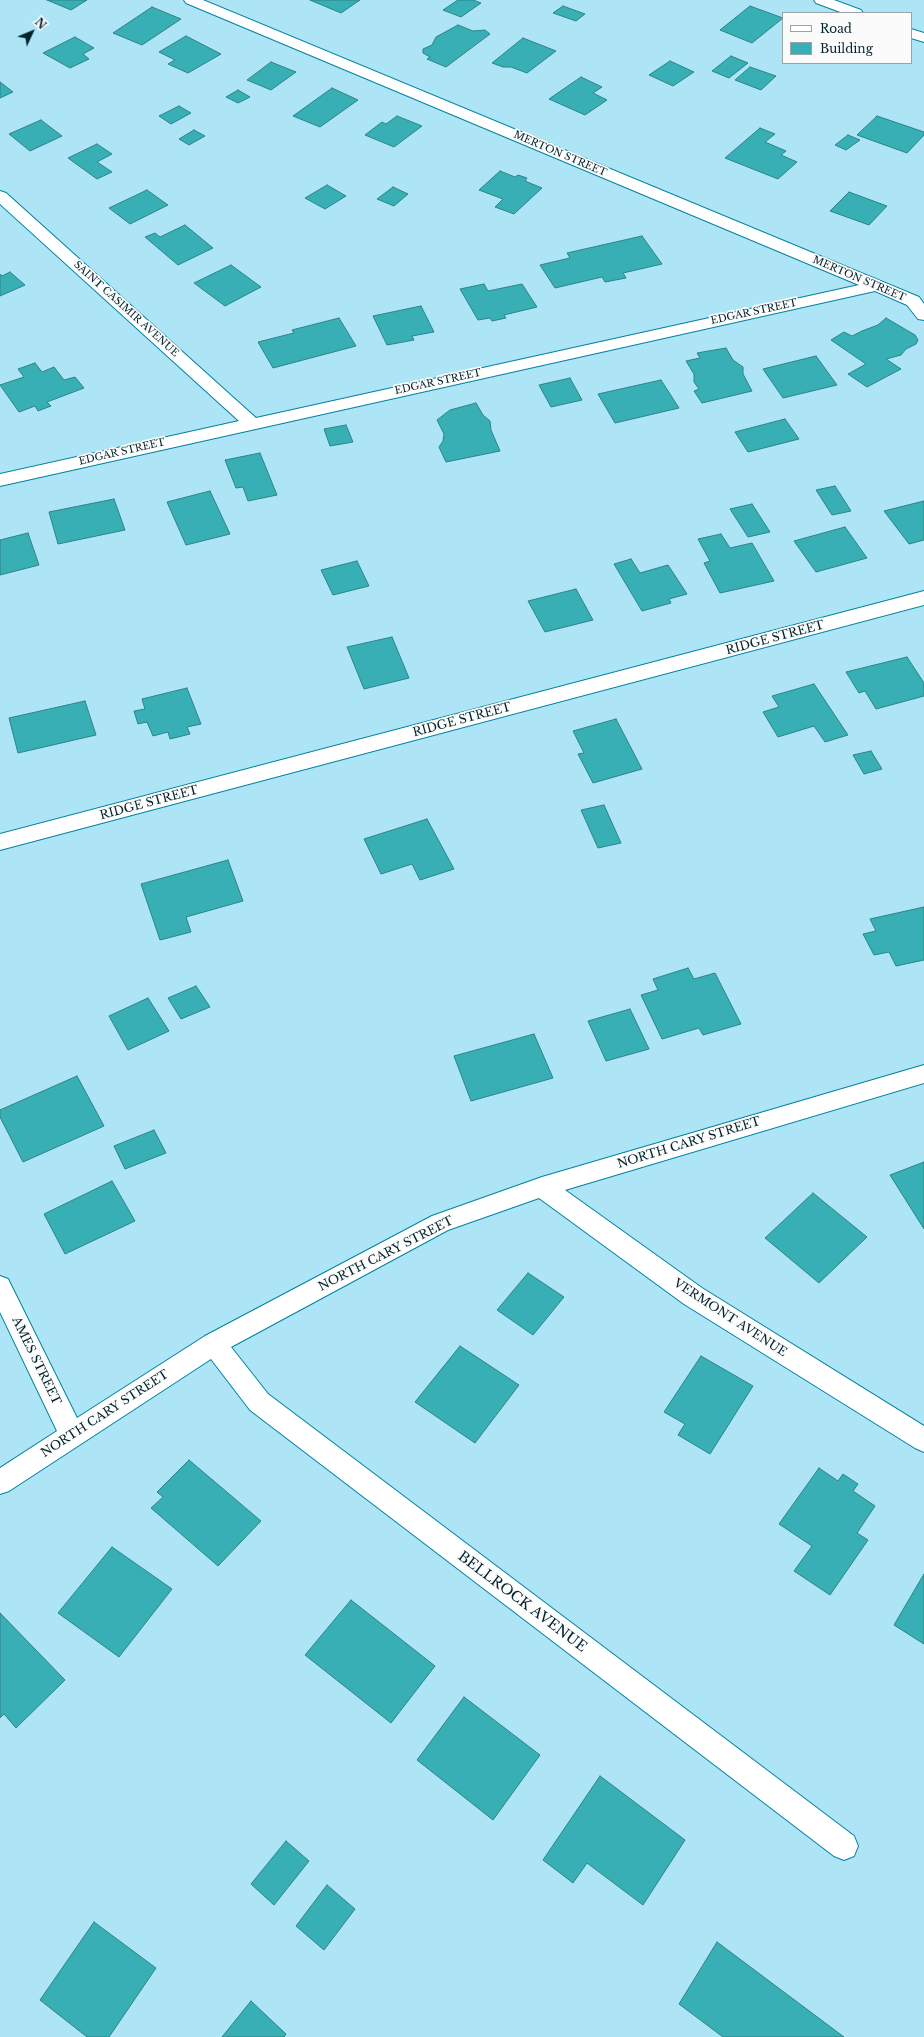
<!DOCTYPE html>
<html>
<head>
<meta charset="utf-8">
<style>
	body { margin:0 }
	#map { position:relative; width:924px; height:2037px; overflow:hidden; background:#ade4f6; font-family:"Libre Baskerville",serif }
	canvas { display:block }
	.legend { position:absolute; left:782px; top:12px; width:130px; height:52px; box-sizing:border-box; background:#fbfbfb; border:1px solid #97a5a8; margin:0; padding:5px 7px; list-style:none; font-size:12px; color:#02232c }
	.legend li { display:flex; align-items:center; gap:8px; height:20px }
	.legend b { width:20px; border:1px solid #97a5a8 }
	.north { position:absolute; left:12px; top:12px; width:40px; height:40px; -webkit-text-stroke:3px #fbfbfb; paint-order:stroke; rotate:46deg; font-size:11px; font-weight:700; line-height:16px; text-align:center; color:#02232c }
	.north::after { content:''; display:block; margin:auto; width:14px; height:18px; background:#02232c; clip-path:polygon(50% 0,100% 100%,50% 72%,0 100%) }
</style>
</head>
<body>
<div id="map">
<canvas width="924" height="2037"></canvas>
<ul class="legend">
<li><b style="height:5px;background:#fff"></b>Road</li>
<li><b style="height:11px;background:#38afb5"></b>Building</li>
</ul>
<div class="north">N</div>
</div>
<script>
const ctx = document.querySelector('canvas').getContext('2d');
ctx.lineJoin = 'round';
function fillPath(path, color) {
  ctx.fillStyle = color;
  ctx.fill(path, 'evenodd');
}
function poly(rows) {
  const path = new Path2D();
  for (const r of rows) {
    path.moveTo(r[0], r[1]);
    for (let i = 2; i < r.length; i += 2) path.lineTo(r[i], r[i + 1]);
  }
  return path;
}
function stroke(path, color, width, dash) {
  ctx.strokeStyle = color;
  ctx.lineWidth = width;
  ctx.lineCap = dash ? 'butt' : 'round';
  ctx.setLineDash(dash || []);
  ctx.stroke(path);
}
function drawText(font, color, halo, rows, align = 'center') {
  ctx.font = font + ' "Libre Baskerville",serif';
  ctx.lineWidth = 3.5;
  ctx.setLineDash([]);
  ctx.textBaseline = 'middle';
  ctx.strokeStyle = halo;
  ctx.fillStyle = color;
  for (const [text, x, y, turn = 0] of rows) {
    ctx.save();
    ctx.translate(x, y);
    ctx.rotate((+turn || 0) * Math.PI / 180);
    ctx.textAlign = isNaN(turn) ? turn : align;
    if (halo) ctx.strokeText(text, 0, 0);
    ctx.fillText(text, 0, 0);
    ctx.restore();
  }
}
const building = poly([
	[47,0,87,0,71,10,47,0],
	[310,0,360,0,341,13,310,0],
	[458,0,473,0,481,3,461,17,443,10,458,0],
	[563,6,585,14,576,21,553,13,563,6],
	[750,6,783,18,752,43,720,30,750,6],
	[152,7,181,19,142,45,113,33,152,7],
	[458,25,473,31,485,30,490,34,446,67,427,59,430,57,423,53,423,49,432,45,436,37,458,25],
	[186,36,221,54,188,73,168,64,175,60,159,52,186,36],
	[75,37,94,48,83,54,89,59,70,68,43,53,75,37],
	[523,38,556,51,527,73,511,67,503,67,492,63,523,38],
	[731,56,748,63,729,78,712,71,731,56],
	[670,61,694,72,673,86,649,75,670,61],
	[271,62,296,72,271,90,247,80,271,62],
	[750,67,776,76,761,90,735,80,750,67],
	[581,77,602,87,593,93,607,100,585,115,549,99,581,77],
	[0,82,13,92,0,98,0,82],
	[332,88,358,100,320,127,293,116,332,88],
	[238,90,250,97,238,103,226,97,238,90],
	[179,106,191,113,171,124,159,116,179,106],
	[397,116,422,126,394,147,365,135,382,122,386,124,397,116],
	[877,116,924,132,924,135,907,153,857,135,877,116],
	[41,120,62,136,30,151,9,134,41,120],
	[760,128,775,134,765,142,786,151,781,155,797,162,778,179,725,158,760,128],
	[194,130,205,136,189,145,179,139,194,130],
	[848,135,860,140,846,150,835,145,848,135],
	[97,144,112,154,97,162,112,172,97,179,68,158,97,144],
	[500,171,515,177,518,175,527,178,525,181,542,188,514,214,495,207,503,199,479,190,500,171],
	[327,185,346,196,325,209,305,198,327,185],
	[393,187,408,194,394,206,377,199,393,187],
	[147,190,168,205,130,224,109,208,147,190],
	[849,192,887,206,869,225,830,211,849,192],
	[185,225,213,248,178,265,145,237,155,233,160,237,185,225],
	[642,236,662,264,623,273,626,278,605,282,602,277,555,288,540,265,570,258,567,253,642,236],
	[231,265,261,287,225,306,194,283,231,265],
	[10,272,25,285,0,296,0,274,2,276,10,272],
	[484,284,488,291,522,284,537,307,504,315,506,318,492,321,490,318,478,320,460,289,484,284],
	[421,306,434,332,412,336,414,340,387,345,373,316,421,306],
	[339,318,356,346,273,368,258,342,294,333,292,330,339,318],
	[886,318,915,335,918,340,916,344,906,349,901,355,886,359,901,369,867,387,848,374,866,364,831,340,844,332,852,336,862,331,878,325,886,318],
	[726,348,733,360,743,367,743,374,752,391,702,403,694,391,699,389,694,382,694,374,686,361,700,358,697,353,726,348],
	[816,356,837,385,783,398,763,369,816,356],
	[35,363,42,372,54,367,64,380,75,377,84,388,47,402,51,406,38,411,35,406,19,412,0,385,24,377,18,369,35,363],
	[570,378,582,400,551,407,539,385,570,378],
	[661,380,679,408,615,423,598,394,661,380],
	[476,403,483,415,490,421,491,430,500,451,446,462,439,447,443,441,444,434,437,420,450,410,476,403],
	[785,419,799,439,748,452,735,432,785,419],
	[346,425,353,442,330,446,324,429,346,425],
	[260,453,277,495,248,501,243,487,236,488,225,460,260,453],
	[835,486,851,511,832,515,816,490,835,486],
	[210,491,230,534,186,545,167,502,210,491],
	[114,499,125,530,58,544,49,512,114,499],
	[924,501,924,540,909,544,884,511,924,501],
	[752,504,770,532,748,537,730,509,752,504],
	[845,527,867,558,816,572,794,541,845,527],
	[28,533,39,565,0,575,0,540,28,533],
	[721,534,730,548,752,543,774,581,720,593,704,563,710,561,698,539,721,534],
	[631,559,640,573,668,565,687,594,669,599,671,603,642,611,614,564,631,559],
	[357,561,369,586,333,595,321,570,357,561],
	[576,589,593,620,545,632,528,601,576,589],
	[392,637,409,678,364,689,347,647,392,637],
	[907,657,924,683,924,696,876,709,865,691,859,693,846,672,907,657],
	[814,684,848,735,825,742,814,726,778,737,763,712,779,707,772,696,814,684],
	[187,688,201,724,187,727,190,734,170,739,168,732,153,736,147,722,138,724,134,711,145,709,142,699,187,688],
	[85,701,96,735,18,753,9,718,85,701],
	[616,719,642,769,593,783,578,754,584,753,573,731,616,719],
	[871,751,882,769,864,774,853,755,871,751],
	[604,805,621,843,598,848,581,810,604,805],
	[427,819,454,869,420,880,412,864,381,874,364,839,427,819],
	[228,860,243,901,186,917,191,932,160,940,141,884,228,860],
	[924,907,924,960,896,966,889,952,874,955,863,934,876,931,870,919,924,907],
	[688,968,694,979,715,973,741,1024,703,1035,699,1028,662,1039,641,995,658,990,653,979,688,968],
	[196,986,210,1007,181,1019,168,998,196,986],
	[148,998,169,1031,128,1050,109,1016,148,998],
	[630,1009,649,1049,606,1061,588,1021,630,1009],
	[534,1034,553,1078,471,1101,454,1056,534,1034],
	[77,1076,104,1126,23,1162,0,1117,0,1110,77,1076],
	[154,1130,166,1153,125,1169,114,1146,154,1130],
	[924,1162,924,1229,890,1175,924,1162],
	[112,1181,135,1221,65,1254,44,1214,112,1181],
	[813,1193,867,1237,819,1283,765,1238,813,1193],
	[528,1273,564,1297,533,1335,497,1310,528,1273],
	[460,1346,519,1385,475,1443,415,1402,460,1346],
	[701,1356,753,1386,710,1454,678,1435,685,1424,664,1412,701,1356],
	[189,1460,261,1521,218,1566,151,1508,163,1497,157,1492,189,1460],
	[819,1468,838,1481,843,1474,858,1484,853,1491,875,1506,857,1533,868,1540,830,1595,794,1571,812,1546,779,1524,819,1468],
	[112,1547,172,1589,119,1657,58,1613,112,1547],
	[924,1574,924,1644,894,1625,924,1574],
	[351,1600,435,1666,391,1723,305,1655,351,1600],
	[0,1613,65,1680,16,1728,4,1714,0,1718,0,1613],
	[464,1697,540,1755,493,1820,417,1760,464,1697],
	[600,1776,685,1840,643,1905,587,1863,573,1883,543,1860,600,1776],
	[286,1841,309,1861,274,1905,251,1884,286,1841],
	[327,1885,355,1909,324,1950,296,1926,327,1885],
	[94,1922,156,1968,109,2037,87,2037,40,2000,94,1922],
	[717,1942,844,2037,723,2037,679,2004,717,1942],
	[251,2001,286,2034,284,2037,222,2037,251,2001]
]);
fillPath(building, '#38afb5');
stroke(building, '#2b8488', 1);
const minor = poly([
	[184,0,203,0,919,297,924,304,924,320,918,319,907,305,875,291,0,486,0,474,239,421,0,204,0,191,6,193,256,418,859,285,186,3,184,0],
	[814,0,834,0,861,10,863,13,843,13,816,3,814,0],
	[911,29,924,33,924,42,911,38,911,29],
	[924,591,924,605,0,850,0,834,924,591],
	[924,1065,924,1083,565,1190,702,1288,924,1426,924,1452,915,1448,684,1304,539,1198,448,1230,231,1347,268,1394,854,1836,858,1846,854,1856,844,1860,834,1856,250,1410,211,1359,9,1491,0,1494,0,1468,57,1431,0,1312,0,1276,8,1279,77,1418,205,1336,432,1216,542,1177,924,1065]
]);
stroke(minor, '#00839e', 2);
fillPath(minor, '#fff');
drawText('10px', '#02232c', '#fbfbfb', [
	["MERTON STREET",560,154,23],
	["MERTON STREET",859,279,23],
	["SAINT CASIMIR AVENUE",126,309,42],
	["EDGAR STREET",754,312,-12],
	["EDGAR STREET",438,382,-12],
	["EDGAR STREET",122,452,-13]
]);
drawText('12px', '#02232c', '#fbfbfb', [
	["RIDGE STREET",775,638,-15],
	["RIDGE STREET",462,720,-15],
	["RIDGE STREET",149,803,-15],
	["NORTH CARY STREET",689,1143,-17],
	["NORTH CARY STREET",386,1254,-27],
	["VERMONT AVENUE",730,1318,33],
	["AMES STREET",36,1361,64],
	["NORTH CARY STREET",105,1414,-33]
]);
drawText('14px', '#02232c', '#fbfbfb', [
	["BELLROCK AVENUE",522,1602,37]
]);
</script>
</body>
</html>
